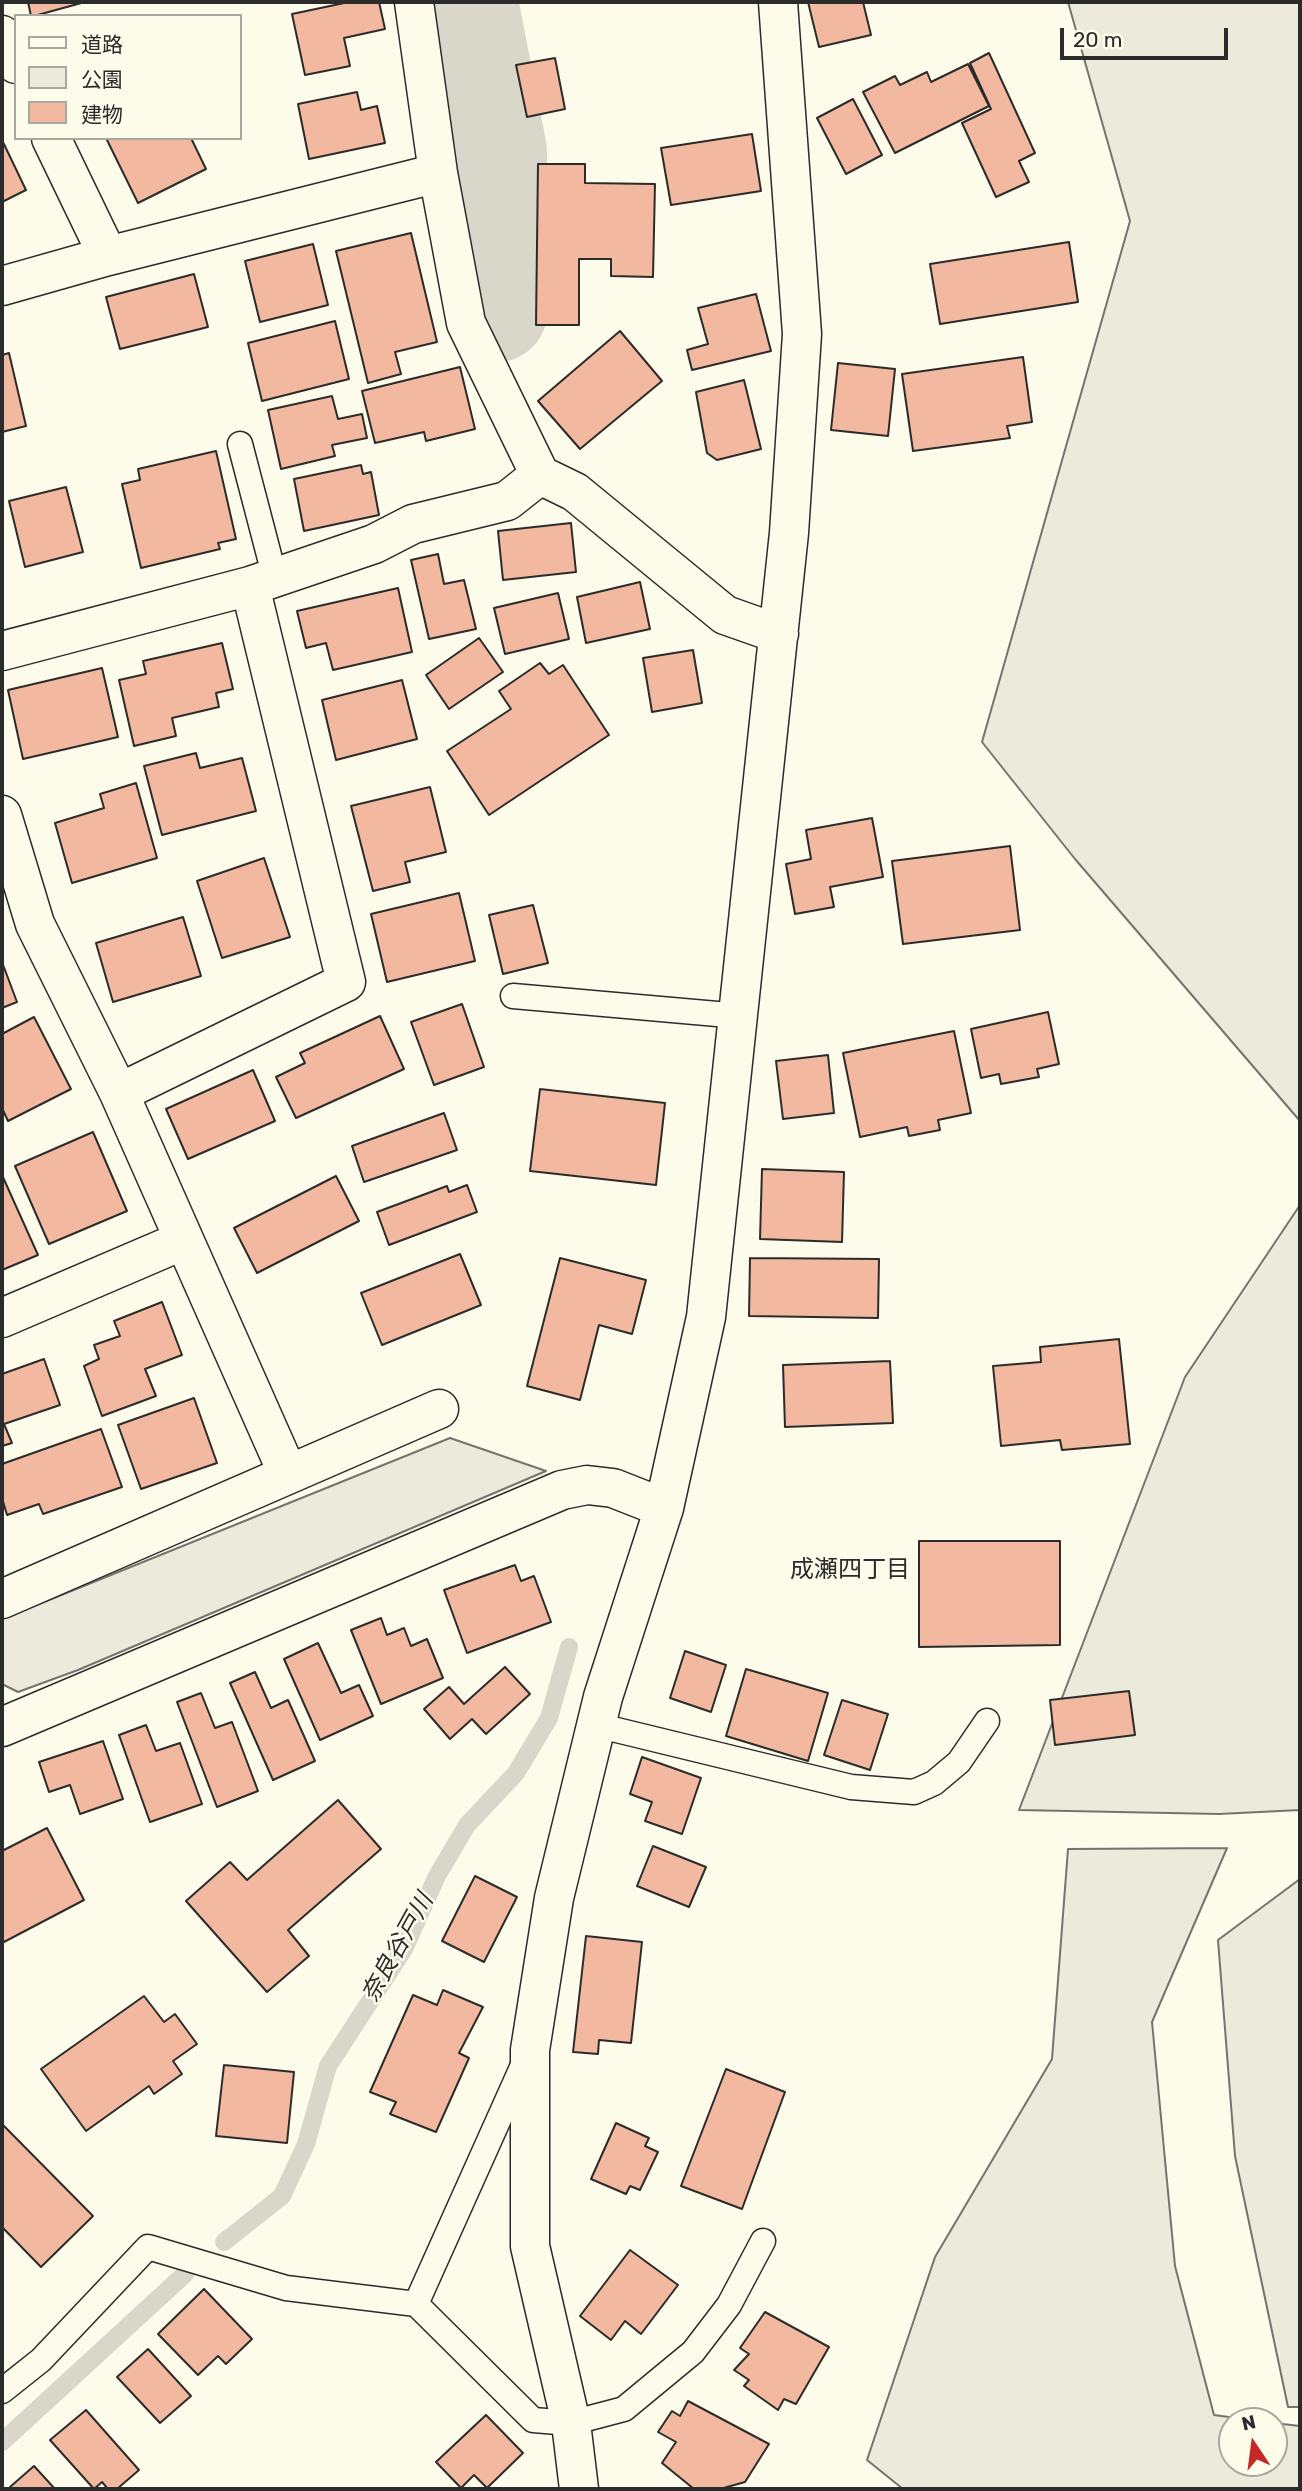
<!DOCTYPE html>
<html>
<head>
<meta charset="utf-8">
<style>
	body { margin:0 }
	#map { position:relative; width:1302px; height:2491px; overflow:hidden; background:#fdfbea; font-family:Rubik,"Noto Sans JP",sans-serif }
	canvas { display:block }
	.frame { position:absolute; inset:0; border:4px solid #2b2b2b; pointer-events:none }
	.legend { position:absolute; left:14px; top:14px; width:228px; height:126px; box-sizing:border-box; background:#fdfbea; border:2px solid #a9a89e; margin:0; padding:9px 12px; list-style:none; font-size:21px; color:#2b2b2b }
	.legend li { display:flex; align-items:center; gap:14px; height:35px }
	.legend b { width:35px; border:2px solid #a9a89e }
	.north { position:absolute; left:1218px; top:2407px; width:70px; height:70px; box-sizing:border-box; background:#fdfbea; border:2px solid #a9a89e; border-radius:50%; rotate:347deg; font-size:19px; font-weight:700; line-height:28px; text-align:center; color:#2b2b2b }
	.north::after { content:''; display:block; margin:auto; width:24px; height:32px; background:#c62828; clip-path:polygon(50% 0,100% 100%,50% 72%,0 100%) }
	.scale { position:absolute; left:1060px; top:28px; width:168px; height:32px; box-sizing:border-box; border:4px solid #2b2b2b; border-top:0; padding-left:9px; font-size:21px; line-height:24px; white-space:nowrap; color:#2b2b2b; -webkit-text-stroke:5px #fdfbea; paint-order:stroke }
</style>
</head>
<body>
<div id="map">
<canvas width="1302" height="2491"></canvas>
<div class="frame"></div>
<ul class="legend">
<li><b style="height:9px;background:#fdfbea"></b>道路</li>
<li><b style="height:19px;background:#ecebdb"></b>公園</li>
<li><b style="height:19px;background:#f2b8a0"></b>建物</li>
</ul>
<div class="north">N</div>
<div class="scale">20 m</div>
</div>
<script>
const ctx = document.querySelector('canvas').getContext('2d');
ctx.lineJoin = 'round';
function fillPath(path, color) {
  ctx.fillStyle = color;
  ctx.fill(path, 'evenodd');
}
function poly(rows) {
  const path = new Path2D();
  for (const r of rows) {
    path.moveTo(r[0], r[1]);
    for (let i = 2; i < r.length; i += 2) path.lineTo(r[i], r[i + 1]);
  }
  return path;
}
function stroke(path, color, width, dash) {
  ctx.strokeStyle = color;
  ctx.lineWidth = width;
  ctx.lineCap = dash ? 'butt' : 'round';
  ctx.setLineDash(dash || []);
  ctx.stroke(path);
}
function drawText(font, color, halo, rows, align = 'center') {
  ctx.font = font + ' Rubik,"Noto Sans JP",sans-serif';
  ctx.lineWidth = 5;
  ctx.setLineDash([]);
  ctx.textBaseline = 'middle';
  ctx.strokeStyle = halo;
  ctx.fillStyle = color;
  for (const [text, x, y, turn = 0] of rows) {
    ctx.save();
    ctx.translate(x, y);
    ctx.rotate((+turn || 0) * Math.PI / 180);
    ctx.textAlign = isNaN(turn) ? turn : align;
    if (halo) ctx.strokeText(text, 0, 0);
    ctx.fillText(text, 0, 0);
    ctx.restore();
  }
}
const green = poly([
	[1068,2,1300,2,1300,1121,1075,859,982,742,1130,221,1068,2],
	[1300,1205,1300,1810,1219,1814,1019,1810,1185,1377,1300,1205],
	[450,1438,546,1471,78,1670,18,1692,2,1684,2,1619,450,1438],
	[1227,1848,1152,2022,1175,2266,1214,2415,1259,2421,1232,2421,1232,2463,1274,2463,1274,2423,1300,2426,1300,2489,903,2489,867,2460,935,2257,1052,2059,1068,1849,1227,1848],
	[1300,1879,1300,2407,1288,2407,1235,2156,1218,1940,1300,1879]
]);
fillPath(green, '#ecebdb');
stroke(green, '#74746e', 2);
stroke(poly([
	[224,2242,282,2196,306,2144,328,2066,404,1949,437,1876,467,1825,516,1773,549,1718,569,1647],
	[2,2442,186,2273]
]), '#d8d7c9', 18);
stroke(poly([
	[468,2,497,151,497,312]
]), '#d8d7c9', 100);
const building = poly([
	[28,2,85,2,34,16,31,16,28,2],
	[349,2,379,2,385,29,344,38,350,66,305,75,292,14,349,2],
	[808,2,863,2,871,35,819,47,808,2],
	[989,53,1035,153,1019,161,1029,182,996,197,962,123,991,109,970,63,989,53],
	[555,58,565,109,527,117,516,65,555,58],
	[968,64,989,106,895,153,863,92,895,76,900,85,927,72,931,82,968,64],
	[357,92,361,110,377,106,385,143,309,159,298,104,357,92],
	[853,99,882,155,846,174,817,118,853,99],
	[752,134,761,191,671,205,661,148,752,134],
	[106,138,191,138,206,169,138,203,106,138],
	[2,140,26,190,2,202,2,140],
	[538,164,585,164,585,183,655,184,653,277,611,276,611,259,579,259,579,325,536,325,538,164],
	[411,233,437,342,395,352,401,374,368,383,336,251,411,233],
	[1069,242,1078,302,940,324,930,264,1069,242],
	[313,244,328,305,260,322,245,261,313,244],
	[194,274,208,327,120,349,106,297,194,274],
	[756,294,771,351,692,370,687,350,708,344,698,308,756,294],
	[335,321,349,379,262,401,248,343,335,321],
	[620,331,662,381,580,449,538,401,620,331],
	[9,353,26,426,2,432,2,355,9,353],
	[1023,357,1032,422,1007,426,1010,438,913,451,902,374,1023,357],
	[838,363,895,369,888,436,831,430,838,363],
	[460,367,475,429,426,441,424,432,375,443,362,391,460,367],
	[744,380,761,449,717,460,707,453,696,392,744,380],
	[332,396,338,419,362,414,367,438,332,445,335,456,281,469,268,410,332,396],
	[216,451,236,539,218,543,220,549,141,568,122,484,140,480,138,469,216,451],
	[361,465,363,474,371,472,379,515,304,531,294,479,361,465],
	[66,487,83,552,25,567,9,501,66,487],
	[571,523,576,572,503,580,498,531,571,523],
	[438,554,444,584,464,580,476,629,429,639,411,560,438,554],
	[640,582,650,629,586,643,577,597,640,582],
	[398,588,412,652,333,670,326,643,306,648,297,611,398,588],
	[558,593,569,639,505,654,494,608,558,593],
	[479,638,503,672,449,709,426,675,479,638],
	[222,643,233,689,216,693,219,707,172,718,176,736,134,746,119,680,146,674,143,661,222,643],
	[693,650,702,703,652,712,643,658,693,650],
	[540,663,549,674,563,665,609,735,489,815,447,751,511,709,499,691,540,663],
	[102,668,118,737,23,759,8,690,102,668],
	[402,680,417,739,336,760,322,700,402,680],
	[196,753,200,768,242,758,256,811,162,835,144,766,196,753],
	[136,783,157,858,72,883,55,823,104,808,100,794,136,783],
	[430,787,446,852,405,862,410,882,373,891,351,806,430,787],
	[872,818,883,877,830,887,834,907,795,914,786,864,811,859,806,830,872,818],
	[1010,846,1020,930,903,944,892,861,1010,846],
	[264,858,290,937,222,958,197,881,264,858],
	[459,893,475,961,387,982,371,914,459,893],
	[533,905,548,963,503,974,489,915,533,905],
	[183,917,201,976,113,1002,96,943,183,917],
	[2,962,17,1002,2,1008,2,962],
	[462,1004,484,1067,434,1085,411,1022,462,1004],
	[1048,1012,1059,1064,1037,1069,1039,1077,1001,1084,999,1074,981,1078,971,1029,1048,1012],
	[380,1016,404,1069,296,1118,276,1077,305,1063,300,1053,380,1016],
	[34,1017,71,1089,8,1121,2,1108,2,1034,34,1017],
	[954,1031,971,1113,938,1120,940,1130,909,1136,907,1127,860,1137,843,1053,954,1031],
	[828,1055,834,1113,783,1119,776,1061,828,1055],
	[253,1070,275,1121,188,1159,166,1109,253,1070],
	[540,1089,665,1103,656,1185,530,1171,540,1089],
	[444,1113,457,1150,364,1182,352,1146,444,1113],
	[93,1132,127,1211,49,1244,15,1166,93,1132],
	[762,1169,844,1172,842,1242,760,1239,762,1169],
	[2,1175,38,1255,2,1270,2,1175],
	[336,1176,359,1221,257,1273,234,1228,336,1176],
	[467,1185,477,1212,389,1245,377,1212,447,1186,449,1192,467,1185],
	[460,1254,481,1305,382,1345,361,1293,460,1254],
	[560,1258,646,1280,632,1334,599,1325,580,1400,527,1386,560,1258],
	[750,1258,879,1259,878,1318,749,1316,750,1258],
	[162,1302,182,1355,145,1369,156,1396,102,1416,84,1366,99,1359,94,1345,120,1336,114,1321,162,1302],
	[1119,1339,1130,1444,1062,1450,1060,1440,1001,1446,993,1366,1041,1362,1040,1347,1119,1339],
	[44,1359,60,1405,4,1424,12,1443,2,1446,2,1374,44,1359],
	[890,1361,893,1423,785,1427,783,1365,890,1361],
	[194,1398,217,1463,141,1489,118,1425,194,1398],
	[101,1429,122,1487,43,1514,39,1504,7,1515,2,1498,2,1464,101,1429],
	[919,1541,1060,1541,1060,1645,919,1647,919,1541],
	[515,1565,521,1581,534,1576,551,1622,467,1653,444,1590,515,1565],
	[381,1618,387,1635,404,1628,411,1646,427,1639,443,1678,381,1704,351,1630,381,1618],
	[318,1643,341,1693,359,1685,373,1716,320,1740,284,1659,318,1643],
	[685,1651,726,1665,711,1712,670,1698,685,1651],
	[505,1667,530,1694,486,1734,472,1719,450,1739,424,1709,449,1687,464,1704,505,1667],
	[746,1669,828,1693,808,1761,726,1736,746,1669],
	[255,1672,271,1708,288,1700,315,1761,273,1780,230,1683,255,1672],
	[1129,1691,1135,1735,1055,1745,1050,1700,1129,1691],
	[201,1693,215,1728,232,1722,258,1791,217,1807,177,1702,201,1693],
	[842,1700,888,1714,870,1770,824,1755,842,1700],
	[146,1725,156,1751,180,1743,202,1804,150,1822,119,1735,146,1725],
	[103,1741,123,1799,80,1814,70,1785,49,1792,39,1762,103,1741],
	[642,1757,701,1778,682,1834,645,1821,652,1802,630,1794,642,1757],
	[338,1800,381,1849,288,1930,309,1956,267,1992,186,1901,230,1862,247,1880,338,1800],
	[47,1828,84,1900,2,1943,2,1851,47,1828],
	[653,1846,706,1867,689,1907,637,1886,653,1846],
	[475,1876,517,1897,484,1962,442,1941,475,1876],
	[586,1936,642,1942,631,2043,599,2040,598,2054,573,2052,586,1936],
	[443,1990,483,2007,459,2053,469,2058,436,2132,390,2114,396,2102,370,2092,413,1995,437,2005,443,1990],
	[144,1996,164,2022,175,2014,197,2044,173,2061,182,2074,154,2094,149,2086,86,2131,41,2069,144,1996],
	[224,2065,294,2072,287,2143,216,2136,224,2065],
	[726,2069,785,2092,742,2209,681,2186,726,2069],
	[616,2123,649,2138,645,2146,658,2152,640,2190,630,2186,626,2194,591,2179,616,2123],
	[2,2124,93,2216,41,2267,2,2227,2,2124],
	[630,2250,678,2285,641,2334,625,2321,611,2340,580,2316,630,2250],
	[204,2289,252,2339,226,2364,218,2356,198,2375,158,2334,204,2289],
	[765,2312,829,2347,796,2404,784,2399,778,2410,744,2386,749,2380,734,2370,749,2354,740,2348,765,2312],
	[148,2349,191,2396,160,2423,117,2377,148,2349],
	[688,2401,769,2444,745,2482,720,2489,694,2489,662,2463,676,2442,658,2432,672,2411,680,2416,688,2401],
	[86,2410,139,2470,117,2489,108,2489,102,2482,94,2489,50,2440,86,2410],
	[486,2415,523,2453,487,2488,474,2475,461,2488,436,2462,486,2415],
	[34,2466,55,2489,12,2489,10,2487,34,2466]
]);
fillPath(building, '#f2b8a0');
stroke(building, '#2b2b2b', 2);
const lane = poly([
	[240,444,275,578],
	[513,996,740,1016],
	[596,1725,851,1787,914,1792,934,1783,959,1762,987,1721],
	[416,2304,524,2063],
	[2,2391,41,2360,148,2247,286,2288,416,2304,533,2420,571,2423,624,2409,693,2352,729,2305,763,2241]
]);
const street = poly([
	[414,2,438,173,466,323,540,475,575,492,725,615,779,634],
	[2,35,16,64],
	[51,138,108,256],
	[2,286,108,256,438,173],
	[2,651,250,586,374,544,413,524,507,501,540,475],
	[2,815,35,924,119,1093,288,1474],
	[119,1093,346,982,250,586],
	[2,1318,184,1240],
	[2,1599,439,1409],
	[2,1727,562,1490,587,1485,613,1488,664,1508],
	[579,2489,571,2423,530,2246,530,2050,554,1898,603,1697,664,1508,706,1317,789,533,802,334,778,2]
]);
stroke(lane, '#2b2b2b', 27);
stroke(street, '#2b2b2b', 41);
stroke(lane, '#fdfbea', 24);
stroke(street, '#fdfbea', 38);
drawText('24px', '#2b2b2b', '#fdfbea', [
	["成瀬四丁目",850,1570]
]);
drawText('italic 24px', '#2b2b2b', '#fdfbea', [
	["奈良谷戸川",398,1948,-61]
]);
</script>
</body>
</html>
